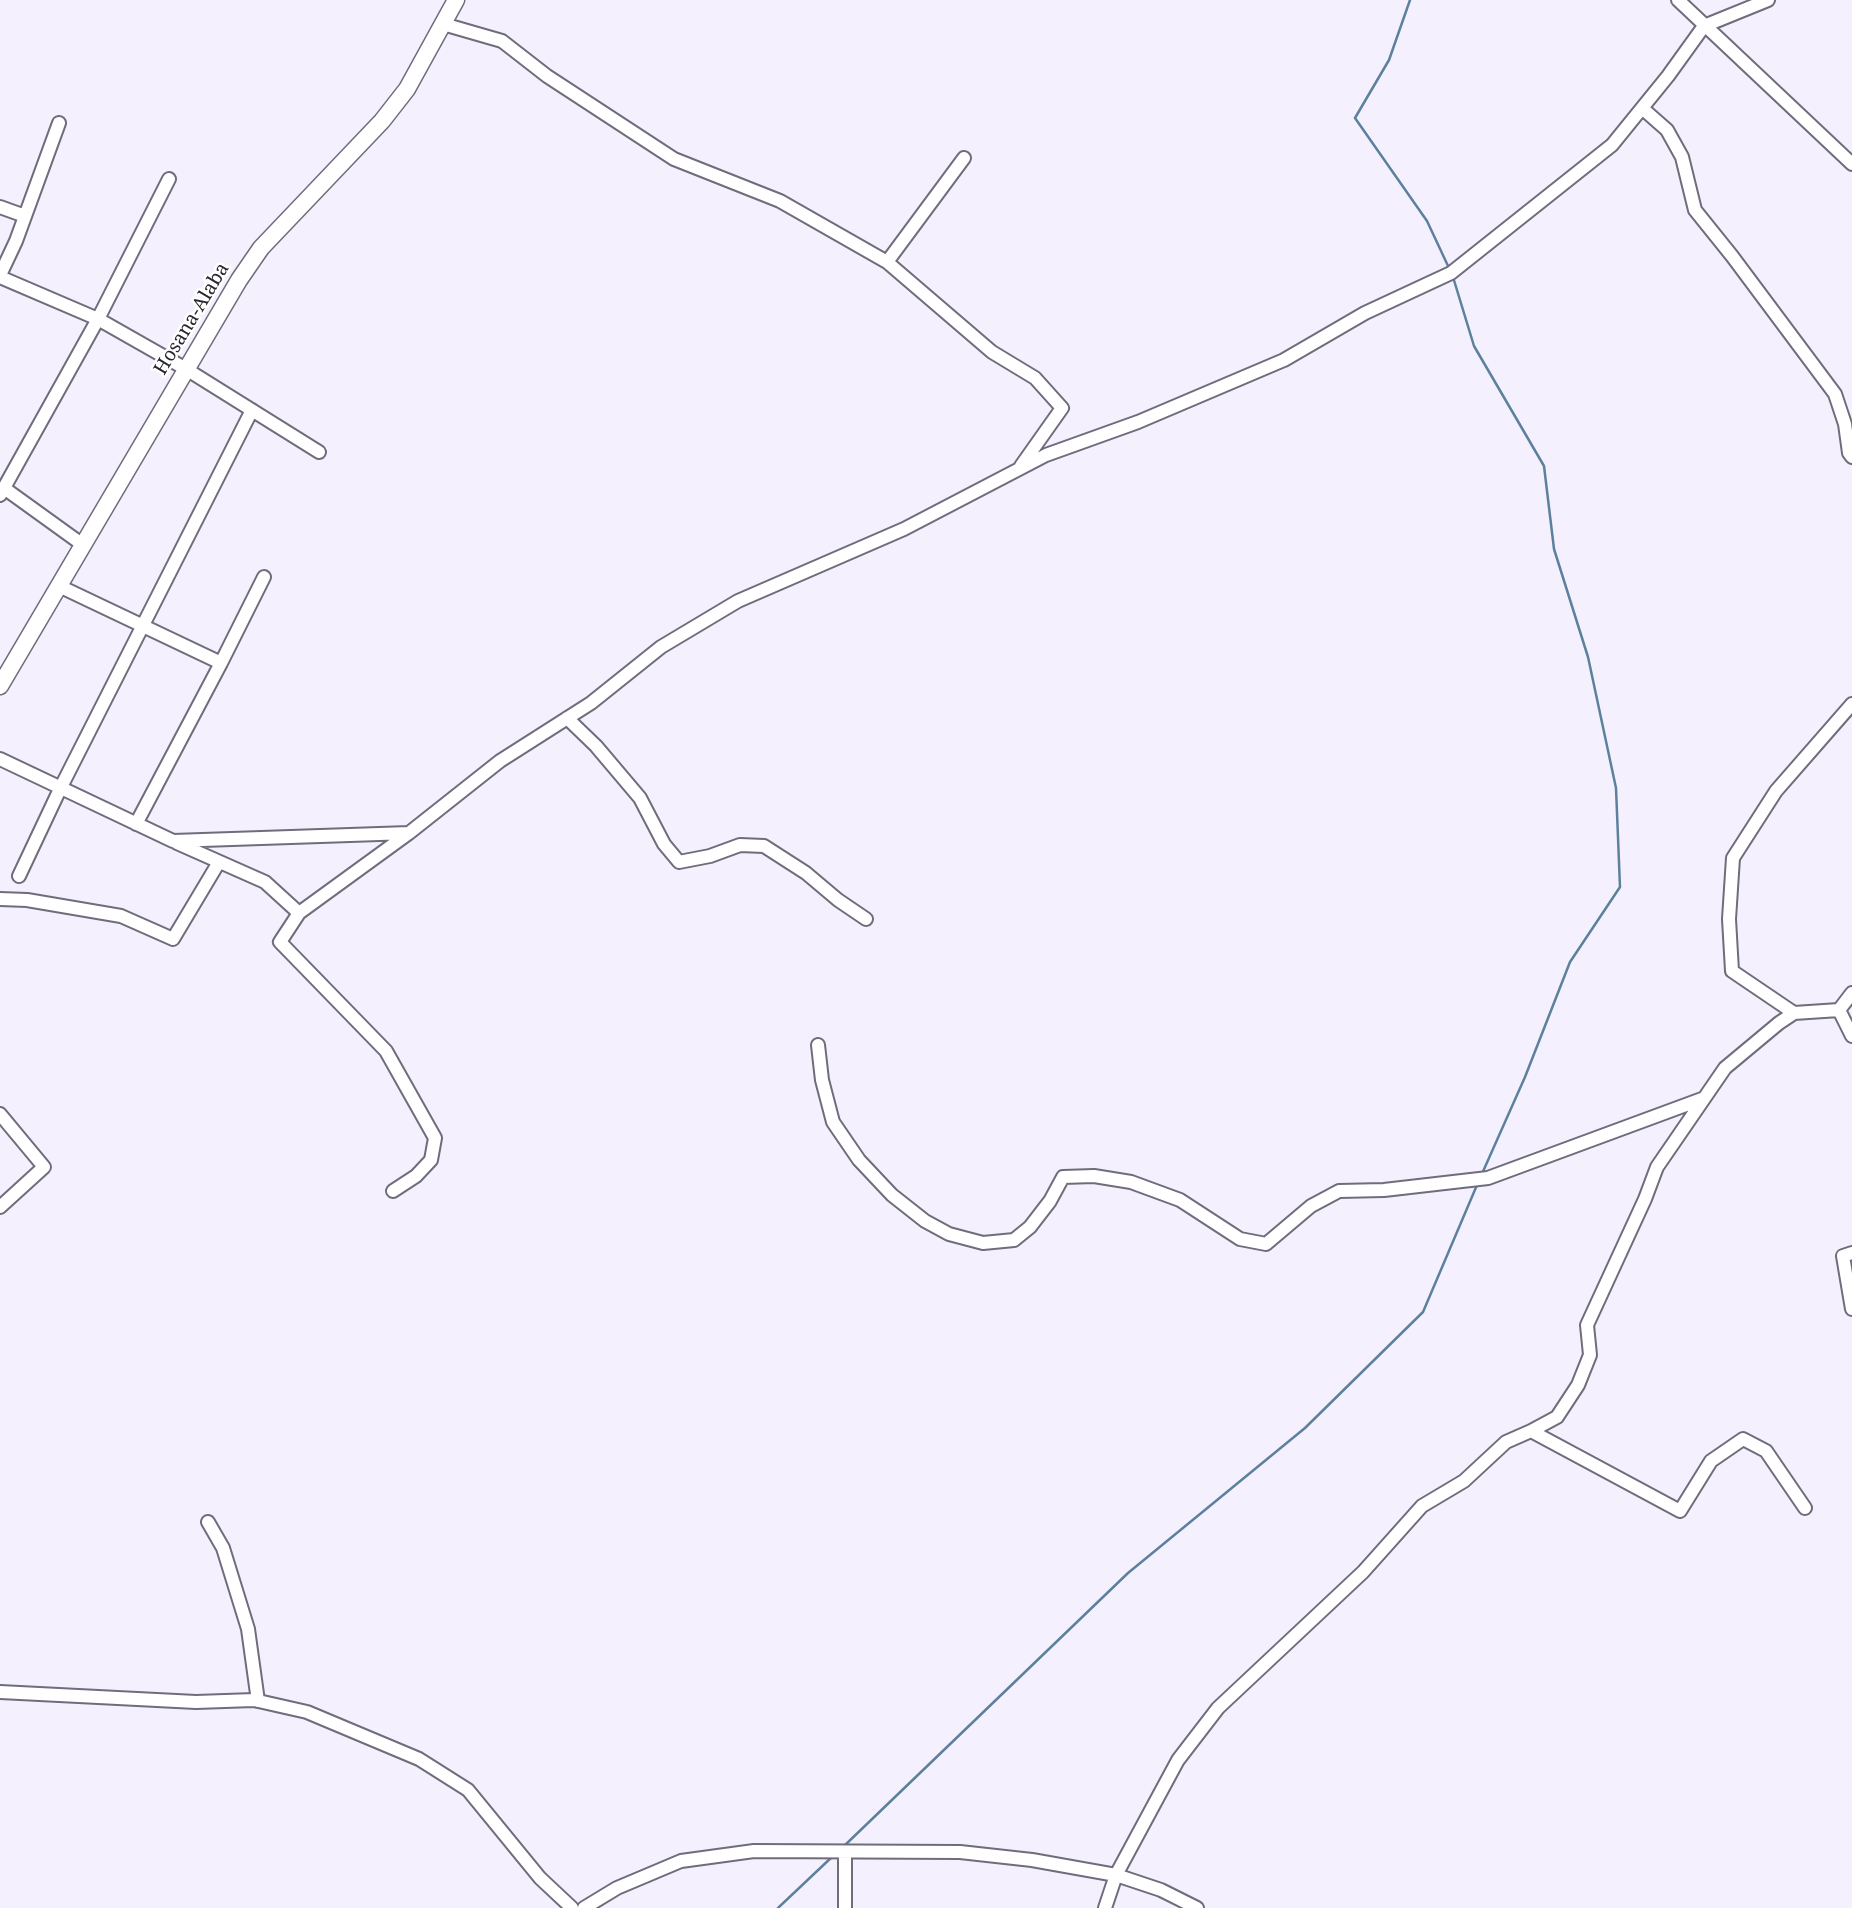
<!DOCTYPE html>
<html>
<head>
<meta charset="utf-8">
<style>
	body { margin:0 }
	canvas { display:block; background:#f4f0fe }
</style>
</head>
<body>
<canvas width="1852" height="1908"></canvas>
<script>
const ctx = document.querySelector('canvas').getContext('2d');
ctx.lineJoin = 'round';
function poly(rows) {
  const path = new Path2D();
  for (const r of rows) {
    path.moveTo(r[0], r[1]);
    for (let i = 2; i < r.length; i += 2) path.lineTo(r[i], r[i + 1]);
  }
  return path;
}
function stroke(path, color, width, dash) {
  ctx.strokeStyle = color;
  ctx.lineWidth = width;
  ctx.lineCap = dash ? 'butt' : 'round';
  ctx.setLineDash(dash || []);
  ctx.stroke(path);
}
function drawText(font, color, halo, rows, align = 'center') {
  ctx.font = font + ' "Noto Serif",serif';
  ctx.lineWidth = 5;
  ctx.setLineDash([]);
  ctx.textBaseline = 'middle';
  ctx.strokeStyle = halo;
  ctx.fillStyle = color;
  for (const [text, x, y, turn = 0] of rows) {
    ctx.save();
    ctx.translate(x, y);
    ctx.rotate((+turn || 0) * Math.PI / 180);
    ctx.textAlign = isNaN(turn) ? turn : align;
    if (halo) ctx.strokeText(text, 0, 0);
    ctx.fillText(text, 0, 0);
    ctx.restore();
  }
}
stroke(poly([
	[1410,0,1389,60,1355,118,1427,221,1449,268],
	[1453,277,1474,346,1544,466,1554,549,1588,657,1616,788,1620,887,1570,962,1525,1077,1481,1176],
	[843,1847,1128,1573,1305,1428,1423,1312,1477,1185],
	[778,1908,833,1856]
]), '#5d819d', 2.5);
const street = poly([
	[1678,0,1852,164],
	[443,24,502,41,547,76,674,159,780,201,887,262,992,352,1035,378,1062,408,1021,466],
	[1642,108,1667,130,1682,157,1695,210,1732,256,1835,394,1845,424,1849,453,1852,457],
	[0,207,25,216],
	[887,262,964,158],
	[0,275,16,241,59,123],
	[0,277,98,319,186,369,319,452],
	[4,488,83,545],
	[0,495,98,319,169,179],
	[59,586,221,663,136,824],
	[221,663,264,577],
	[567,718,596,746,640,798,664,844,679,862,710,856,740,845,764,846,806,873,838,900,866,919],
	[0,759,173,841,409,833,500,761,591,703,661,647,738,601,904,529,1046,455,1138,422,1284,360,1365,313,1451,273,1612,145,1668,76,1704,26,1768,0],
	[177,843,265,882,299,913],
	[19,876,60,789,252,410],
	[0,899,27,900,121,916,173,939,219,862],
	[1839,1010,1852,1036],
	[1794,1013,1732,971,1729,919,1733,858,1776,791,1852,704],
	[818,1045,822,1080,833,1122,859,1160,892,1195,925,1221,949,1234,983,1243,1014,1240,1030,1227,1050,1201,1063,1177,1094,1176,1131,1182,1180,1200,1240,1239,1266,1244,1311,1206,1339,1191,1384,1190,1488,1178,1702,1099],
	[0,1114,44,1167,0,1207],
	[393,1191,416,1176,431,1160,435,1138,386,1051,280,942,299,913,409,833],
	[1852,1253,1843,1256,1852,1309],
	[1531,1431,1680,1511,1711,1461,1743,1439,1766,1451,1805,1508],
	[208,1522,223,1548,248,1629,258,1701],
	[0,1692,196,1702,254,1700,307,1712,419,1759,468,1790,540,1878,572,1908],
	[584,1908,617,1888,681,1861,754,1851,960,1852,1032,1860,1116,1875,1161,1890,1197,1908],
	[845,1908,845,1852],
	[1105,1908,1116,1875,1178,1760,1218,1708,1363,1572,1422,1506,1464,1481,1506,1442,1531,1431,1557,1417,1578,1385,1590,1355,1587,1325,1645,1199,1657,1167,1725,1068,1779,1023,1794,1013,1839,1010,1852,993]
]);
const secondary = poly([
	[0,686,239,280,261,248,382,121,407,89,456,0]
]);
stroke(street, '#706c7b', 16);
stroke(secondary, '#706c7b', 19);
stroke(street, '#fff', 12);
stroke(secondary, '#fff', 16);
drawText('19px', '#29272e', '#fff', [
	["Hosana-Alaba",192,319,-59]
]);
</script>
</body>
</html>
